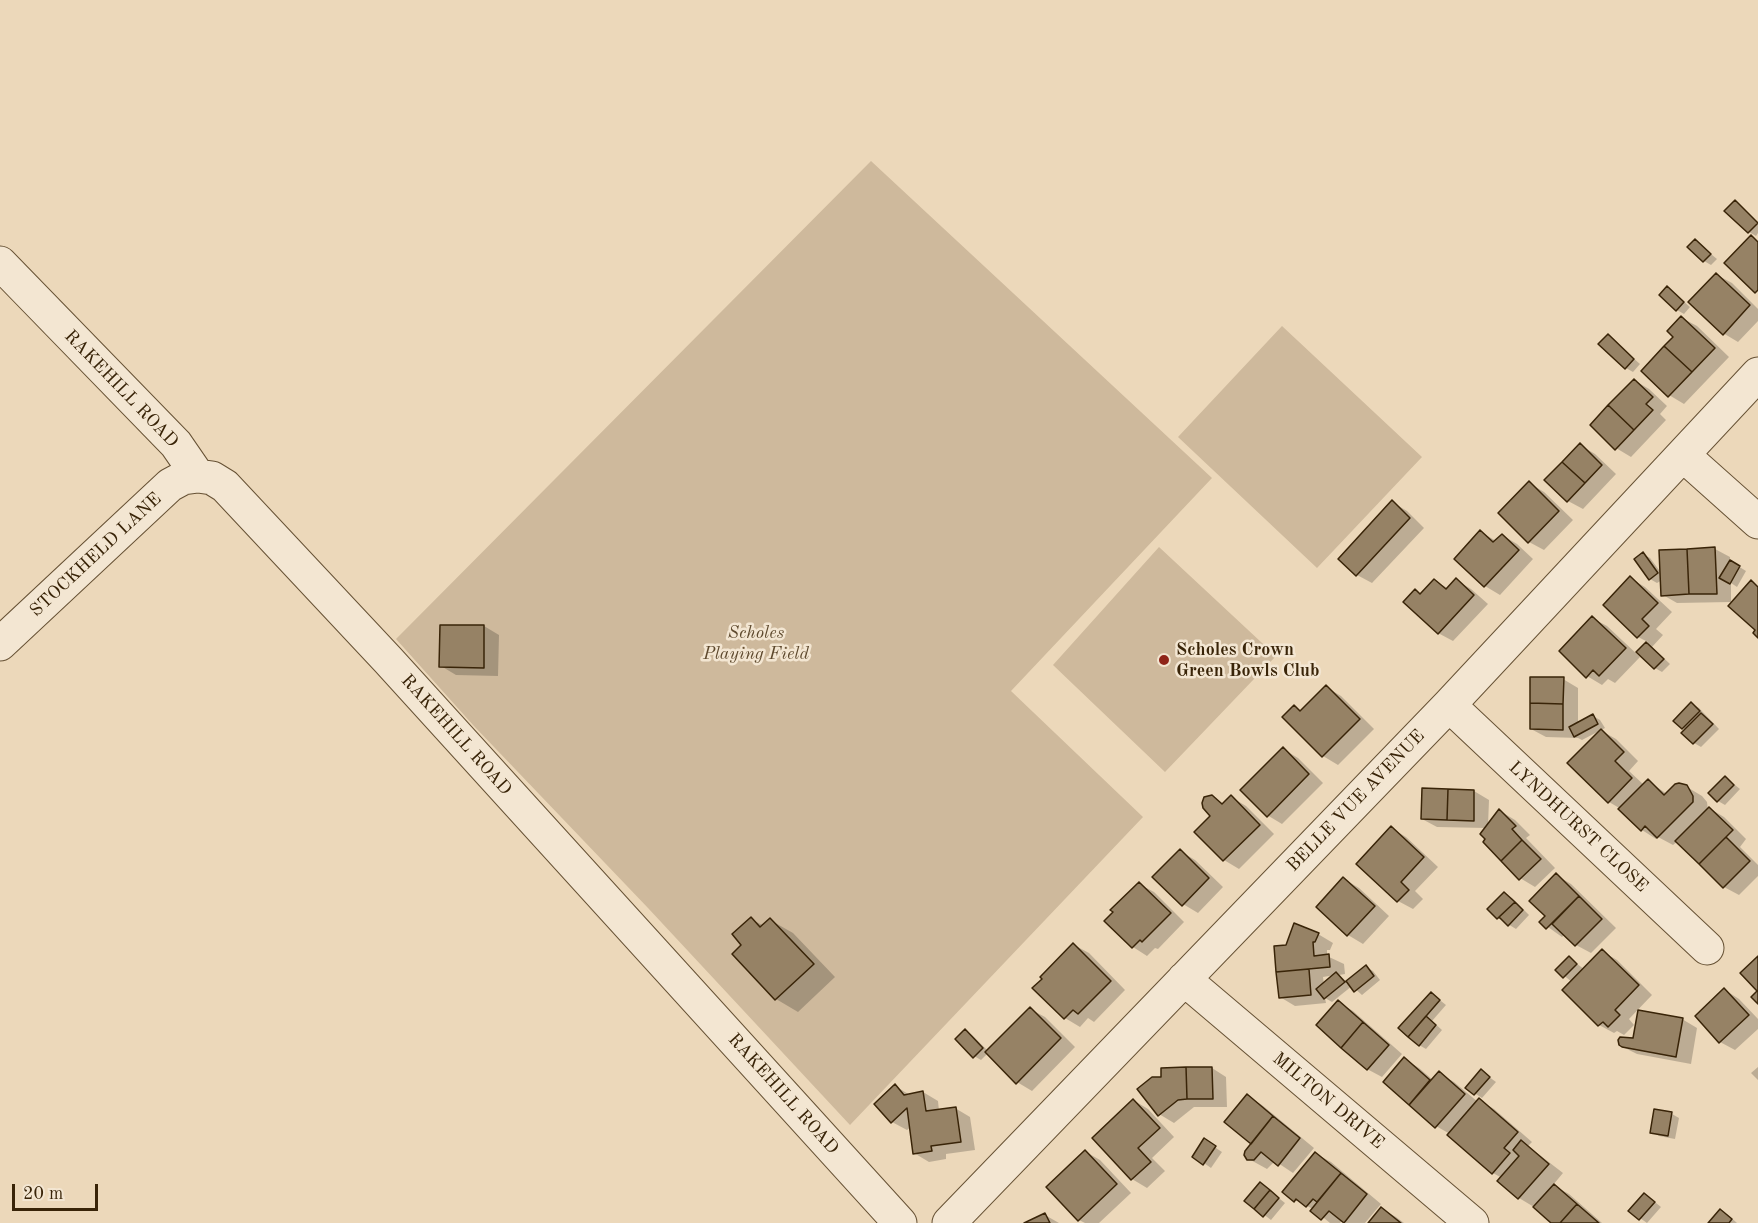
<!DOCTYPE html>
<html>
<head>
<meta charset="utf-8">
<style>
	body { margin:0 }
	#map { position:relative; width:1758px; height:1223px; overflow:hidden; background:#ecd8ba; font-family:"Old Standard TT",serif }
	canvas { display:block }
	.scale { position:absolute; left:12px; top:1184px; width:86px; height:27px; box-sizing:border-box; border:3px solid #392408; border-top:0; padding-left:8px; font-size:18px; line-height:21px; white-space:nowrap; color:#392408; -webkit-text-stroke:4px #f3e6d2; paint-order:stroke }
</style>
</head>
<body>
<div id="map">
<canvas width="1758" height="1223"></canvas>
<div class="scale">20 m</div>
</div>
<script>
const ctx = document.querySelector('canvas').getContext('2d');
ctx.lineJoin = 'round';
function fillPath(path, color) {
  ctx.fillStyle = color;
  ctx.fill(path, 'evenodd');
}
function poly(rows) {
  const path = new Path2D();
  for (const r of rows) {
    path.moveTo(r[0], r[1]);
    for (let i = 2; i < r.length; i += 2) path.lineTo(r[i], r[i + 1]);
  }
  return path;
}
function stroke(path, color, width, dash) {
  ctx.strokeStyle = color;
  ctx.lineWidth = width;
  ctx.lineCap = dash ? 'butt' : 'round';
  ctx.setLineDash(dash || []);
  ctx.stroke(path);
}
function drawText(font, color, halo, rows, align = 'center') {
  ctx.font = font + ' "Old Standard TT",serif';
  ctx.lineWidth = 5;
  ctx.setLineDash([]);
  ctx.textBaseline = 'middle';
  ctx.strokeStyle = halo;
  ctx.fillStyle = color;
  for (const [text, x, y, turn = 0] of rows) {
    ctx.save();
    ctx.translate(x, y);
    ctx.rotate((+turn || 0) * Math.PI / 180);
    ctx.textAlign = isNaN(turn) ? turn : align;
    if (halo) ctx.strokeText(text, 0, 0);
    ctx.fillText(text, 0, 0);
    ctx.restore();
  }
}
fillPath(poly([
	[871,161,1212,478,1011,691,1143,817,850,1125,648,908,473,725,396,639],
	[1282,326,1422,457,1317,568,1178,437],
	[1159,547,1276,656,1165,772,1053,665]
]), '#ceb99c');
fillPath(poly([
	[1735,202,1758,222,1758,233,1756,236,1749,232],
	[1695,241,1717,259,1711,265,1704,261],
	[1717,275,1732,283,1758,309,1758,321,1738,342,1723,333],
	[1668,288,1690,307,1684,314,1677,310],
	[1682,318,1697,326,1729,357,1684,404,1669,395,1675,337],
	[1608,336,1640,364,1633,372,1626,368],
	[1634,380,1649,389,1667,406,1660,414,1666,420,1631,457,1616,448],
	[1580,445,1595,454,1616,474,1583,509,1568,501],
	[1529,483,1544,492,1573,520,1544,550,1529,542],
	[1392,502,1407,511,1424,528,1372,583,1357,575],
	[1481,532,1496,541,1502,535,1517,544,1533,559,1500,595,1485,586,1456,559],
	[1715,549,1730,557,1730,561,1746,571,1737,587,1731,583,1731,602,1677,603,1663,595,1662,580,1657,583,1650,579,1643,554,1650,558,1662,574],
	[1630,578,1645,587,1672,612,1656,629,1663,635,1652,647,1670,664,1662,672,1655,668,1639,652,1648,642,1638,637,1605,605],
	[1456,580,1471,589,1488,604,1453,641,1438,633,1415,591,1422,595,1435,581,1449,589],
	[1592,618,1607,626,1640,657,1615,683,1608,679,1602,685,1587,676],
	[484,626,499,635,498,676,456,675,441,666],
	[1563,679,1578,688,1578,724,1593,716,1600,720,1605,728,1582,740,1578,738,1546,737,1531,729],
	[1326,687,1341,696,1374,729,1338,765,1323,756,1284,717,1294,707,1302,711],
	[1692,704,1699,708,1719,729,1701,747,1694,743,1686,730,1676,721],
	[1600,730,1616,739,1638,761,1629,771,1644,785,1648,781,1667,794,1687,787,1702,796,1707,802,1708,810,1709,808,1724,817,1746,839,1740,847,1758,865,1758,876,1739,895,1724,887,1678,841,1673,845,1658,837,1656,839,1642,830,1621,809,1609,802],
	[1283,749,1298,758,1323,783,1282,824,1267,815],
	[1725,777,1740,789,1725,805,1718,801],
	[1474,791,1489,800,1488,826,1500,811,1515,820,1530,835,1526,838,1555,868,1535,887,1520,878,1488,839,1486,828,1437,827,1422,819],
	[1212,797,1224,804,1231,797,1246,806,1274,834,1239,869,1224,860,1196,832,1212,816],
	[1391,828,1406,837,1438,867,1415,891,1423,899,1413,909,1398,901,1358,864],
	[1180,851,1195,860,1223,887,1198,913,1183,904],
	[1556,875,1571,884,1616,928,1591,953,1576,945,1565,934,1562,937,1541,922,1547,916],
	[1344,879,1359,888,1389,916,1363,944,1348,935],
	[1139,884,1154,892,1184,922,1158,949,1155,948,1147,956,1133,947,1115,912],
	[1505,894,1512,898,1529,915,1516,929,1498,918],
	[751,919,764,926,770,920,793,933,835,977,798,1012,776,999,744,945],
	[1318,934,1333,943,1330,950,1327,950,1327,956,1344,964,1345,974,1339,975,1347,982,1366,967,1373,971,1380,980,1362,995,1352,986,1332,1002,1325,998,1326,1003,1295,1006,1280,997,1275,947,1287,946],
	[1335,975,1324,984,1323,977],
	[1074,945,1089,953,1125,990,1094,1022,1088,1018,1080,1027,1065,1018],
	[1602,951,1617,960,1652,995,1629,1019,1634,1025,1624,1035,1617,1031,1614,1033,1599,1025,1572,982,1557,970,1569,958,1584,969],
	[1725,990,1739,999,1758,1019,1758,1029,1735,1050,1720,1042],
	[1431,993,1446,1005,1432,1021,1442,1030,1426,1049,1419,1045],
	[1338,1002,1353,1011,1402,1054,1382,1077,1367,1069],
	[1030,1009,1045,1017,1075,1047,1032,1091,1017,1082,988,1053,981,1060,974,1056,965,1031,972,1035,988,1051],
	[1682,1019,1697,1028,1691,1064,1637,1054,1621,1046],
	[1405,1059,1419,1068,1433,1080,1439,1073,1454,1082,1478,1102,1479,1100,1494,1109,1532,1142,1528,1146,1563,1173,1553,1185,1569,1194,1602,1223,1553,1223,1534,1207,1519,1198,1499,1181,1502,1178,1493,1173,1450,1134,1436,1126,1385,1082],
	[1758,1067,1758,1080,1751,1073],
	[1212,1068,1226,1077,1227,1107,1194,1107,1174,1123,1159,1114],
	[1481,1071,1496,1082,1482,1098,1467,1088],
	[895,1086,910,1095,923,1092,938,1101,939,1111,955,1108,970,1117,975,1150,946,1154,946,1159,929,1162,914,1153,911,1127,907,1130,892,1122],
	[1247,1096,1262,1105,1314,1148,1293,1173,1275,1161,1267,1169,1247,1158,1253,1144],
	[1133,1100,1148,1109,1174,1137,1152,1158,1165,1171,1147,1188,1132,1179,1094,1138],
	[1655,1111,1672,1114,1679,1118,1675,1139,1659,1136,1652,1132],
	[1204,1140,1222,1152,1211,1168,1194,1156],
	[1086,1152,1100,1160,1131,1193,1099,1223,1085,1223,1079,1220],
	[1316,1154,1331,1162,1381,1204,1365,1223,1346,1223,1342,1220,1340,1223,1330,1223,1313,1209,1295,1200],
	[1261,1184,1285,1203,1271,1220,1246,1201],
	[1645,1194,1661,1207,1647,1223,1630,1211],
	[1382,1209,1396,1217,1404,1223,1370,1223],
	[1721,1211,1728,1215,1737,1223,1710,1223],
	[1045,1215,1059,1223,1027,1223]
]), '#0003');
const building = poly([
	[1735,200,1758,223,1748,233,1724,211,1735,200],
	[1751,235,1758,242,1758,290,1755,293,1724,263,1751,235],
	[1695,239,1711,254,1703,262,1687,247,1695,239],
	[1716,273,1750,305,1723,335,1688,302,1716,273],
	[1667,286,1684,302,1676,311,1659,295,1667,286],
	[1681,316,1715,348,1692,372,1664,346,1673,337,1667,331,1681,316],
	[1608,334,1634,359,1625,369,1598,344,1608,334],
	[1664,346,1692,372,1668,397,1641,371,1664,346],
	[1634,379,1653,397,1646,404,1653,410,1634,430,1608,405,1634,379],
	[1608,405,1634,430,1615,450,1590,425,1608,405],
	[1580,443,1602,465,1585,483,1562,462,1580,443],
	[1562,462,1585,483,1567,502,1544,480,1562,462],
	[1529,481,1559,511,1528,543,1498,513,1529,481],
	[1392,500,1410,518,1356,576,1338,559,1392,500],
	[1480,530,1493,542,1502,534,1519,550,1484,587,1454,559,1480,530],
	[1715,547,1717,594,1689,594,1687,549,1715,547],
	[1687,549,1689,594,1661,596,1659,550,1687,549],
	[1643,552,1658,573,1649,580,1634,559,1643,552],
	[1730,560,1740,566,1730,584,1719,578,1730,560],
	[1630,576,1658,603,1642,619,1649,626,1637,638,1603,605,1630,576],
	[1456,578,1474,595,1438,634,1403,602,1415,589,1420,594,1434,579,1446,589,1456,578],
	[1751,580,1758,587,1758,638,1753,633,1755,630,1728,606,1751,580],
	[1592,616,1626,648,1599,676,1593,670,1586,678,1559,651,1592,616],
	[440,625,484,625,484,668,439,667,440,625],
	[1646,642,1664,659,1654,669,1636,652,1646,642],
	[1530,677,1564,677,1563,704,1530,703,1530,677],
	[1326,685,1360,719,1322,757,1282,717,1294,705,1300,711,1326,685],
	[1691,702,1700,711,1682,729,1673,721,1691,702],
	[1530,703,1563,704,1563,730,1530,729,1530,703],
	[1701,713,1713,724,1693,744,1681,733,1701,713],
	[1593,714,1598,724,1574,737,1569,727,1593,714],
	[1601,729,1624,752,1615,761,1632,778,1608,803,1567,763,1601,729],
	[1283,747,1309,774,1267,817,1240,790,1283,747],
	[1725,776,1734,785,1717,802,1708,793,1725,776],
	[1648,779,1664,795,1675,784,1679,783,1687,785,1693,796,1693,802,1657,838,1645,826,1641,831,1618,809,1648,779],
	[1422,788,1448,789,1447,820,1421,819,1422,788],
	[1448,789,1474,790,1474,821,1447,820,1448,789],
	[1212,795,1222,804,1231,795,1260,825,1223,861,1194,832,1210,816,1203,808,1202,803,1204,797,1212,795],
	[1709,807,1733,830,1699,864,1675,841,1709,807],
	[1499,809,1516,826,1512,829,1522,840,1501,861,1483,842,1485,839,1480,834,1499,809],
	[1391,826,1424,857,1401,882,1409,890,1397,902,1356,864,1391,826],
	[1726,837,1750,861,1723,888,1699,864,1726,837],
	[1522,840,1541,859,1519,880,1501,861,1522,840],
	[1180,849,1209,878,1182,906,1152,877,1180,849],
	[1556,873,1579,896,1546,929,1539,922,1545,916,1529,901,1556,873],
	[1343,877,1375,906,1347,936,1316,907,1343,877],
	[1139,882,1171,913,1142,942,1140,940,1132,948,1104,921,1113,912,1110,910,1139,882],
	[1504,892,1515,902,1497,919,1487,909,1504,892],
	[1579,896,1602,919,1575,946,1552,924,1579,896],
	[1515,902,1523,910,1508,926,1499,917,1515,902],
	[751,917,760,927,770,918,814,964,775,1000,732,954,741,945,732,934,751,917],
	[1294,923,1319,933,1315,942,1313,942,1314,956,1329,954,1330,967,1276,972,1274,946,1286,945,1294,923],
	[1073,943,1111,981,1078,1014,1073,1010,1064,1019,1032,988,1042,979,1040,977,1073,943],
	[1602,949,1639,985,1615,1010,1620,1015,1608,1027,1603,1022,1598,1026,1562,990,1602,949],
	[1569,956,1577,964,1563,978,1555,970,1569,956],
	[1758,956,1758,1004,1751,997,1757,991,1740,973,1758,956],
	[1366,965,1374,976,1354,992,1346,981,1366,965],
	[1309,969,1311,995,1279,998,1276,972,1309,969],
	[1336,972,1345,982,1324,999,1316,989,1336,972],
	[1724,988,1749,1015,1719,1043,1695,1016,1724,988],
	[1431,992,1440,1000,1408,1037,1398,1028,1431,992],
	[1338,1000,1363,1022,1341,1048,1316,1025,1338,1000],
	[1030,1007,1061,1038,1016,1084,985,1052,1030,1007],
	[1638,1010,1683,1018,1676,1057,1622,1047,1619,1045,1618,1040,1620,1037,1633,1038,1638,1010],
	[1426,1016,1436,1025,1419,1046,1408,1037,1426,1016],
	[1363,1022,1389,1045,1367,1070,1341,1048,1363,1022],
	[965,1029,983,1048,973,1058,955,1039,965,1029],
	[1404,1057,1430,1080,1409,1105,1383,1082,1404,1057],
	[1186,1067,1212,1067,1213,1099,1187,1099,1186,1067],
	[1186,1067,1187,1099,1178,1100,1158,1116,1137,1089,1152,1077,1161,1077,1161,1068,1186,1067],
	[1481,1069,1490,1077,1474,1095,1465,1088,1481,1069],
	[1439,1071,1465,1094,1435,1128,1409,1105,1439,1071],
	[895,1084,904,1095,923,1091,926,1111,956,1107,961,1142,931,1146,932,1151,913,1154,907,1108,891,1123,874,1104,895,1084],
	[1247,1094,1273,1116,1251,1144,1224,1122,1247,1094],
	[1479,1098,1518,1132,1504,1148,1510,1153,1492,1174,1447,1135,1479,1098],
	[1133,1099,1160,1128,1138,1148,1151,1162,1131,1180,1092,1138,1133,1099],
	[1654,1109,1672,1112,1668,1136,1650,1133,1654,1109],
	[1273,1116,1300,1138,1278,1166,1261,1152,1254,1160,1247,1160,1244,1155,1245,1151,1273,1116],
	[1204,1138,1216,1146,1203,1165,1192,1157,1204,1138],
	[1521,1140,1549,1164,1518,1199,1497,1181,1519,1156,1513,1150,1521,1140],
	[1085,1150,1117,1184,1078,1221,1046,1187,1085,1150],
	[1315,1152,1341,1173,1317,1202,1313,1199,1306,1207,1296,1199,1294,1202,1282,1192,1315,1152],
	[1341,1173,1367,1194,1344,1223,1329,1211,1321,1220,1310,1211,1341,1173],
	[1260,1182,1270,1190,1254,1209,1244,1201,1260,1182],
	[1554,1184,1577,1204,1560,1223,1551,1223,1533,1207,1554,1184],
	[1270,1190,1279,1198,1263,1217,1254,1209,1270,1190],
	[1644,1193,1655,1202,1639,1220,1628,1211,1644,1193],
	[1577,1204,1599,1223,1560,1223,1577,1204],
	[1381,1207,1401,1223,1368,1223,1381,1207],
	[1720,1209,1732,1219,1729,1223,1708,1223,1720,1209],
	[1045,1213,1050,1223,1024,1223,1045,1213]
]);
fillPath(building, '#968265');
stroke(building, '#392408', 1.5);
const minor = poly([
	[0,263,176,444,198,476],
	[1683,455,1758,522],
	[0,644,170,485,183,478,198,476,212,478,225,486,388,660,900,1223],
	[1449,705,1707,948],
	[1184,979,1472,1223],
	[949,1223,1449,705,1758,374]
]);
stroke(minor, '#665134', 35);
stroke(minor, '#f3e6d2', 33);
for (const [x, y, r, color] of [
	[1164,660,6,"#8f2418"]
]) {
  const dot = new Path2D();
  dot.arc(x, y, r, 0, 2 * Math.PI);
  ctx.fillStyle = color;
  ctx.fill(dot);
  stroke(dot, '#f3e6d2', 2);
}
drawText('18px', '#392408', '#f3e6d2', [
	["RAKEHILL ROAD",121,389,46],
	["STOCKHELD LANE",96,555,-43],
	["RAKEHILL ROAD",456,735,48],
	["BELLE VUE AVENUE",1356,801,-46],
	["LYNDHURST CLOSE",1578,827,43],
	["RAKEHILL ROAD",783,1094,48],
	["MILTON DRIVE",1328,1101,40]
]);
drawText('italic 18px', '#5e492d', '#f3e6d2', [
	["Scholes",756,633],
	["Playing Field",756,654]
]);
drawText('bold 18px', '#392408', '#f3e6d2', [
	["Scholes Crown",1176,650],
	["Green Bowls Club",1176,671]
], 'left');
</script>
</body>
</html>
